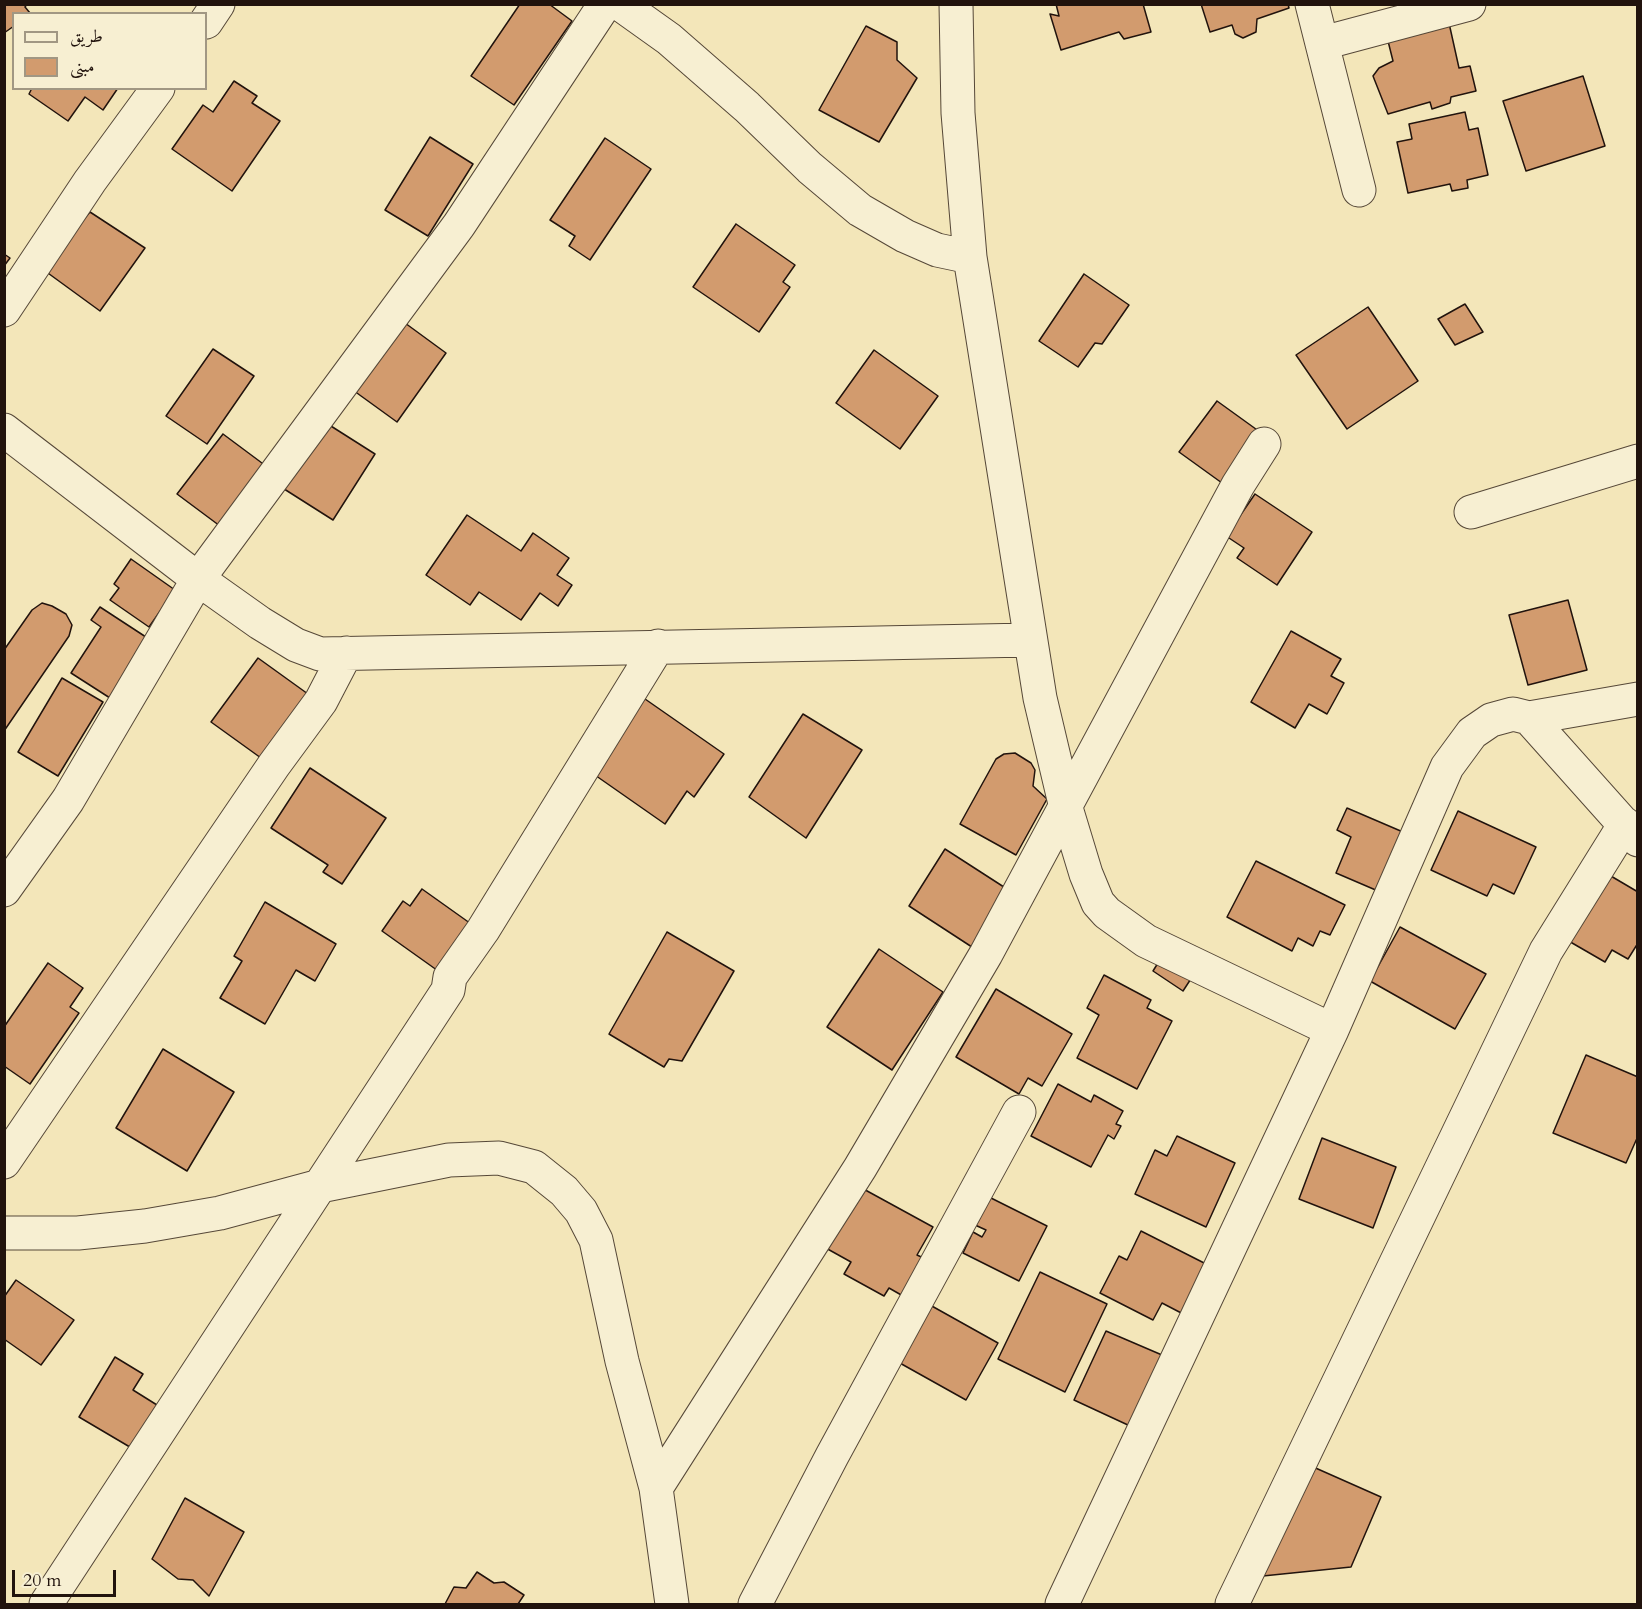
<!DOCTYPE html>
<html>
<head>
<meta charset="utf-8">
<style>
	body { margin:0 }
	#map { position:relative; width:1642px; height:1609px; overflow:hidden; background:#f3e6b9; font-family:Cardo,Amiri,serif }
	canvas { display:block }
	.frame { position:absolute; inset:0; border:6px solid #21130d; pointer-events:none }
	.legend { position:absolute; left:12px; top:12px; width:195px; height:78px; box-sizing:border-box; background:#f7efd2; border:2px solid #a19783; margin:0; padding:8px 10px; list-style:none; font-size:18px; color:#21130d }
	.legend li { display:flex; align-items:center; gap:12px; height:30px }
	.legend b { width:30px; border:2px solid #a19783 }
	.scale { position:absolute; left:12px; top:1570px; width:104px; height:27px; box-sizing:border-box; border:3px solid #21130d; border-top:0; padding-left:8px; font-size:18px; line-height:21px; white-space:nowrap; color:#21130d; -webkit-text-stroke:4px #f7efd2; paint-order:stroke }
</style>
</head>
<body>
<div id="map">
<canvas width="1642" height="1609"></canvas>
<div class="frame"></div>
<ul class="legend">
<li><b style="height:8px;background:#f7efd2"></b>طريق</li>
<li><b style="height:16px;background:#d29b6e"></b>مبنى</li>
</ul>
<div class="scale">20 m</div>
</div>
<script>
const ctx = document.querySelector('canvas').getContext('2d');
ctx.lineJoin = 'round';
function fillPath(path, color) {
  ctx.fillStyle = color;
  ctx.fill(path, 'evenodd');
}
function poly(rows) {
  const path = new Path2D();
  for (const r of rows) {
    path.moveTo(r[0], r[1]);
    for (let i = 2; i < r.length; i += 2) path.lineTo(r[i], r[i + 1]);
  }
  return path;
}
function stroke(path, color, width, dash) {
  ctx.strokeStyle = color;
  ctx.lineWidth = width;
  ctx.lineCap = dash ? 'butt' : 'round';
  ctx.setLineDash(dash || []);
  ctx.stroke(path);
}
const building = poly([
	[4,4,27,4,25,7,30,13,14,14,14,26,4,33,4,4],
	[520,4,549,4,572,21,514,105,471,76,520,4],
	[1056,4,1143,4,1151,32,1124,39,1119,32,1061,50,1050,14,1059,16,1056,4],
	[1201,4,1288,4,1289,8,1257,19,1256,32,1243,38,1235,34,1232,25,1210,32,1201,4],
	[1449,23,1459,68,1470,66,1476,91,1451,97,1450,103,1432,109,1430,102,1388,114,1373,76,1379,68,1393,61,1387,37,1449,23],
	[866,26,897,42,897,60,917,78,879,142,819,110,866,26],
	[1583,76,1605,146,1526,171,1503,101,1583,76],
	[234,81,257,96,252,103,280,121,232,191,172,149,203,105,213,112,234,81],
	[32,88,118,88,103,110,85,97,68,121,29,94,32,88],
	[1465,112,1469,130,1478,128,1488,175,1467,180,1468,188,1452,191,1450,184,1408,193,1397,142,1412,139,1409,124,1465,112],
	[430,137,473,164,428,236,385,210,430,137],
	[605,138,651,169,590,260,569,246,575,236,550,220,605,138],
	[90,212,145,248,100,311,41,268,90,212],
	[736,224,795,265,783,282,790,287,759,332,693,287,736,224],
	[4,254,10,258,4,266,4,254],
	[1084,274,1129,305,1102,344,1095,343,1078,367,1039,341,1084,274],
	[1465,304,1483,332,1455,345,1438,319,1465,304],
	[1368,307,1418,381,1347,429,1296,355,1368,307],
	[405,323,446,353,397,422,350,388,405,323],
	[213,349,254,376,207,444,166,416,213,349],
	[874,350,938,396,900,449,836,403,874,350],
	[1217,401,1260,432,1222,483,1179,452,1217,401],
	[323,421,375,454,333,520,281,487,323,421],
	[223,434,270,469,224,529,177,494,223,434],
	[1255,494,1312,532,1277,585,1237,558,1244,548,1226,536,1255,494],
	[467,515,521,551,533,533,569,558,557,575,572,585,558,606,540,593,521,620,479,592,470,605,426,575,467,515],
	[131,559,175,590,149,627,110,600,119,588,114,584,131,559],
	[1568,600,1587,670,1528,685,1509,615,1568,600],
	[42,603,52,606,66,614,72,625,69,636,4,731,4,650,32,610,42,603],
	[100,607,149,639,110,698,71,673,101,627,91,620,100,607],
	[1291,631,1341,659,1331,676,1344,683,1327,714,1309,704,1295,728,1251,702,1291,631],
	[258,658,308,694,261,758,211,722,258,658],
	[62,678,103,702,58,776,18,752,62,678],
	[635,692,724,754,694,797,687,791,665,824,592,773,635,692],
	[803,714,862,750,806,838,749,797,803,714],
	[1015,753,1031,763,1035,770,1033,786,1047,799,1016,855,960,824,996,759,1004,754,1015,753],
	[310,768,386,818,342,884,323,872,328,865,271,828,310,768],
	[1347,808,1417,838,1392,897,1336,873,1351,837,1337,830,1347,808],
	[1458,811,1536,847,1514,894,1493,884,1487,896,1431,870,1458,811],
	[945,849,1007,889,975,949,909,906,945,849],
	[1256,861,1345,905,1330,935,1320,931,1313,946,1298,938,1292,951,1227,917,1256,861],
	[1599,869,1638,892,1638,943,1628,959,1612,950,1605,962,1560,936,1599,869],
	[422,889,474,926,441,973,382,931,403,901,410,906,422,889],
	[265,902,336,944,315,981,296,970,265,1024,220,998,242,961,234,956,265,902],
	[1400,927,1486,974,1455,1029,1370,981,1400,927],
	[667,932,734,971,682,1061,669,1059,664,1067,609,1034,667,932],
	[879,949,943,992,892,1070,827,1027,879,949],
	[1166,950,1196,971,1183,991,1153,971,1166,950],
	[48,963,83,988,70,1007,79,1013,30,1084,4,1066,4,1027,48,963],
	[1104,975,1151,1000,1147,1008,1172,1021,1137,1089,1077,1058,1099,1015,1087,1008,1104,975],
	[996,989,1072,1034,1042,1086,1028,1078,1019,1094,956,1057,996,989],
	[163,1049,234,1092,187,1171,116,1128,163,1049],
	[1586,1055,1638,1077,1638,1136,1626,1163,1553,1133,1586,1055],
	[1058,1084,1091,1102,1094,1095,1123,1111,1116,1124,1121,1126,1114,1139,1108,1135,1091,1167,1031,1136,1058,1084],
	[1177,1136,1235,1163,1206,1227,1135,1194,1155,1150,1167,1156,1177,1136],
	[1322,1138,1396,1167,1373,1228,1299,1199,1322,1138],
	[858,1186,933,1227,917,1255,930,1261,903,1296,889,1288,884,1296,844,1274,851,1262,824,1247,858,1186],
	[989,1197,1047,1226,1019,1281,963,1253,973,1232,982,1237,986,1230,975,1225,989,1197],
	[1141,1231,1212,1267,1187,1316,1162,1303,1153,1320,1100,1293,1119,1256,1127,1260,1141,1231],
	[1040,1272,1107,1304,1065,1392,998,1359,1040,1272],
	[16,1280,74,1320,41,1365,4,1339,4,1297,16,1280],
	[930,1305,998,1343,966,1400,898,1362,930,1305],
	[1106,1331,1176,1361,1143,1432,1074,1400,1106,1331],
	[115,1357,143,1374,133,1390,165,1410,140,1453,79,1417,115,1357],
	[1302,1462,1381,1497,1351,1567,1253,1577,1302,1462],
	[185,1498,244,1532,209,1596,193,1580,178,1579,152,1559,185,1498],
	[477,1572,494,1583,504,1582,524,1595,518,1604,445,1604,454,1587,466,1588,477,1572]
]);
fillPath(building, '#d29b6e');
stroke(building, '#21130d', 1.5);
const minor = poly([
	[620,4,669,39,747,107,810,168,860,210,905,236,937,250,970,257],
	[956,4,958,113,970,257,1040,698,1066,808,1086,874,1098,903,1107,913,1146,941,1332,1030],
	[1312,4,1359,190],
	[206,22,218,4],
	[1323,43,1469,4],
	[4,310,90,181,158,88],
	[4,430,198,579,260,623,296,645,320,654,1030,640],
	[1471,512,1638,461],
	[1529,718,1638,840],
	[4,890,68,800,198,579,459,225,605,4],
	[4,1162,274,765,321,701,346,653],
	[4,1233,78,1233,145,1226,220,1213,320,1186,449,1160,499,1158,534,1167,564,1191,581,1211,596,1240,622,1361,656,1488,672,1604],
	[656,1488,860,1168,986,954,1238,485,1264,444],
	[46,1604,448,990,450,977,483,930,658,646],
	[755,1604,832,1456,1019,1112],
	[1062,1604,1332,1030,1447,767,1472,733,1491,720,1513,714,1529,718,1638,699],
	[1232,1604,1546,951,1625,824]
]);
stroke(minor, '#564838', 35);
stroke(minor, '#f7efd2', 33);
</script>
</body>
</html>
